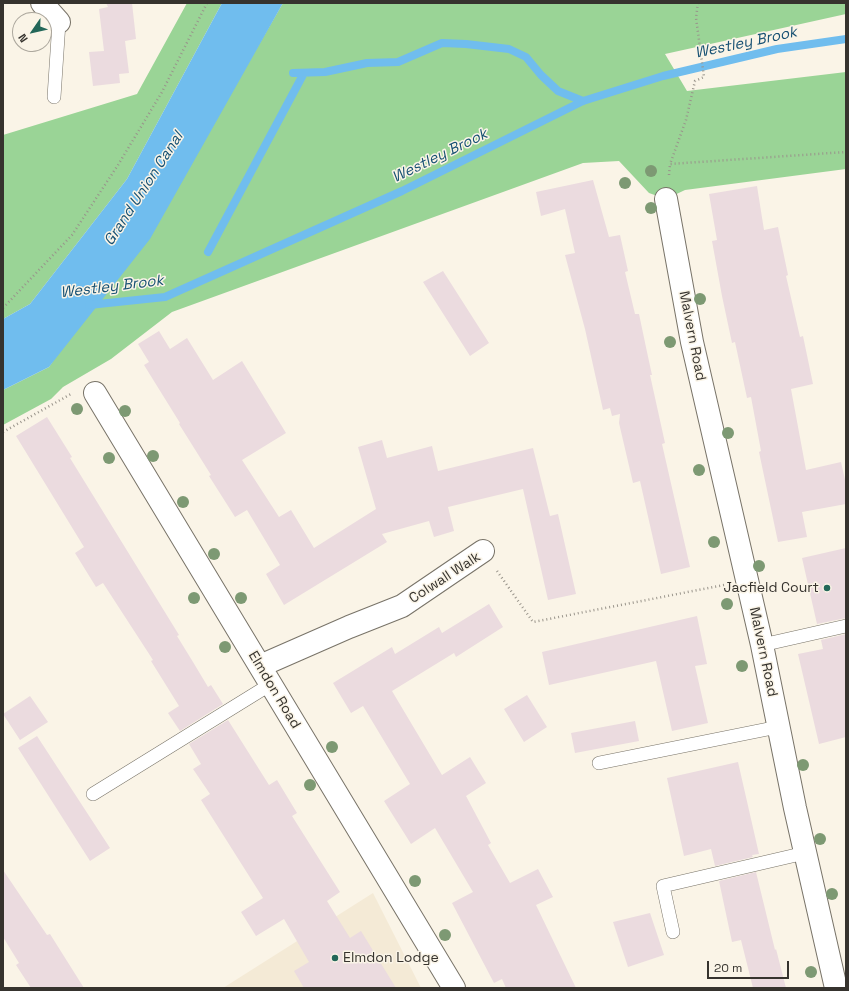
<!DOCTYPE html>
<html>
<head>
<meta charset="utf-8">
<style>
	body { margin:0 }
	#map { position:relative; width:849px; height:991px; overflow:hidden; background:#faf4e7; font-family:"Space Grotesk",sans-serif }
	canvas { display:block }
	.frame { position:absolute; inset:0; border:4px solid #36332e; pointer-events:none }
	.north { position:absolute; left:12px; top:12px; width:40px; height:40px; box-sizing:border-box; background:#faf4e7; border:1px solid #aca79d; border-radius:50%; rotate:236deg; font-size:11px; font-weight:700; line-height:16px; text-align:center; color:#36332e }
	.north::after { content:''; display:block; margin:auto; width:14px; height:18px; background:#236759; clip-path:polygon(50% 0,100% 100%,50% 72%,0 100%) }
	.scale { position:absolute; left:707px; top:961px; width:82px; height:18px; box-sizing:border-box; border:2px solid #36332e; border-top:0; padding-left:5px; font-size:12px; line-height:14px; white-space:nowrap; color:#36332e; -webkit-text-stroke:3px #faf4e7; paint-order:stroke }
</style>
</head>
<body>
<div id="map">
<canvas width="849" height="991"></canvas>
<div class="frame"></div>
<div class="north">N</div>
<div class="scale">20 m</div>
</div>
<script>
const ctx = document.querySelector('canvas').getContext('2d');
ctx.lineJoin = 'round';
function fillPath(path, color) {
  ctx.fillStyle = color;
  ctx.fill(path, 'evenodd');
}
function poly(rows) {
  const path = new Path2D();
  for (const r of rows) {
    path.moveTo(r[0], r[1]);
    for (let i = 2; i < r.length; i += 2) path.lineTo(r[i], r[i + 1]);
  }
  return path;
}
function stroke(path, color, width, dash) {
  ctx.strokeStyle = color;
  ctx.lineWidth = width;
  ctx.lineCap = dash ? 'butt' : 'round';
  ctx.setLineDash(dash || []);
  ctx.stroke(path);
}
function drawText(font, color, halo, rows, align = 'center') {
  ctx.font = font + ' "Space Grotesk",sans-serif';
  ctx.lineWidth = 3;
  ctx.setLineDash([]);
  ctx.textBaseline = 'middle';
  ctx.strokeStyle = halo;
  ctx.fillStyle = color;
  for (const [text, x, y, turn = 0] of rows) {
    ctx.save();
    ctx.translate(x, y);
    ctx.rotate((+turn || 0) * Math.PI / 180);
    ctx.textAlign = isNaN(turn) ? turn : align;
    if (halo) ctx.strokeText(text, 0, 0);
    ctx.fillText(text, 0, 0);
    ctx.restore();
  }
}
fillPath(poly([
	[373,893,421,988,223,988]
]), '#f4ead6');
fillPath(poly([
	[187,3,222,3,127,179,30,304,3,319,3,135,137,94],
	[283,3,846,3,846,14,665,54,687,91,846,72,846,169,685,190,666,199,649,193,619,161,583,163,172,312,111,359,63,387,51,399,3,425,3,390,49,367,240,77]
]), '#9ad496');
fillPath(poly([
	[222,3,283,3,150,239,49,367,3,390,3,319,30,304,127,179]
]), '#70bdee');
stroke(poly([
	[293,73,325,72,367,63,398,62,442,43,466,44,509,49,526,57,541,75,558,91,583,101],
	[208,252,304,73],
	[89,305,165,297,402,191,583,101,663,76,777,49,846,39]
]), '#70bdee', 8);
fillPath(poly([
	[106,3,132,3,136,39,125,41,129,73,119,74,120,83,93,86,89,52,104,51,99,9,108,7],
	[593,180,609,237,620,235,628,271,625,272,635,314,639,314,647,352,652,375,650,375,665,443,662,444,690,567,661,574,640,481,633,483,619,423,620,414,612,416,610,408,603,410,585,329,565,255,575,253,565,209,541,216,536,192],
	[757,186,764,230,778,227,788,275,786,276,800,337,803,336,813,384,791,389,806,470,841,462,846,484,846,504,802,512,807,537,778,542,759,452,761,451,751,397,747,398,735,342,732,343,722,296,712,241,717,240,709,194],
	[443,271,489,343,470,356,423,282],
	[159,331,170,349,187,338,213,380,242,361,286,433,242,460,279,517,291,510,314,548,376,509,358,447,382,440,387,458,432,446,438,471,533,448,550,516,558,514,576,594,548,600,523,489,448,507,454,531,434,537,429,521,382,534,387,542,284,605,266,574,280,565,247,510,235,517,209,476,211,475,179,424,180,423,144,365,149,362,138,344],
	[47,417,72,457,70,458,179,635,177,636,193,662,208,687,211,685,223,704,180,731,168,713,179,706,151,661,153,660,103,583,96,587,75,553,84,547,16,436],
	[846,548,846,618,817,624,802,558],
	[489,604,503,627,456,657,454,653,392,691,442,775,470,757,486,783,466,796,491,843,488,845,510,883,538,869,553,897,536,905,576,988,506,988,502,979,494,983,452,903,473,892,435,828,411,844,384,801,410,784,363,706,351,713,333,683,392,647,395,654,439,627,442,633],
	[697,616,707,664,695,666,708,723,672,731,656,661,549,685,542,652],
	[846,634,846,737,819,744,798,654,823,649,821,640],
	[527,695,547,727,524,742,504,709],
	[30,696,48,722,20,740,3,714],
	[228,720,269,785,277,780,297,813,292,816,340,892,327,901,350,938,361,931,396,988,304,988,294,971,309,962,284,919,256,936,241,912,263,898,201,800,210,794,193,769,201,764,189,744],
	[635,721,639,741,575,753,571,733],
	[37,736,110,848,90,861,18,748],
	[738,762,759,854,752,855,753,857,715,866,711,849,684,856,667,778],
	[3,870,47,935,50,934,84,988,31,988,16,965,19,963,3,937],
	[756,872,775,950,776,949,786,988,753,988,741,940,732,942,719,881],
	[650,913,664,955,628,967,613,922]
]), '#ebdbdf');
const service = poly([
	[54,97,59,22],
	[762,645,846,626],
	[599,763,778,727],
	[93,794,271,684],
	[673,932,663,886,805,853]
]);
const minor = poly([
	[42,3,59,22],
	[666,199,692,342,762,645,795,808,836,988],
	[95,393,454,988],
	[260,666,349,627,402,606,483,551]
]);
stroke(service, '#787368', 14);
stroke(minor, '#787368', 24);
stroke(poly([
	[698,3,696,18,704,77,695,81,686,120,670,164,846,152],
	[669,175,670,164],
	[3,308,72,235,118,165,162,92,207,3],
	[3,432,71,394],
	[497,571,533,622,724,585]
]), '#99948b', 2.5, [1, 3]);
stroke(service, '#fff', 13);
stroke(minor, '#fff', 22);
ctx.fillStyle = '#7d9973';
for (const [x, y] of [
	[651,171],
	[625,183],
	[651,208],
	[700,299],
	[670,342],
	[77,409],
	[125,411],
	[728,433],
	[153,456],
	[109,458],
	[699,470],
	[183,502],
	[714,542],
	[214,554],
	[759,566],
	[194,598],
	[241,598],
	[727,604],
	[225,647],
	[742,666],
	[332,747],
	[803,765],
	[310,785],
	[820,839],
	[415,881],
	[832,894],
	[445,935],
	[811,972]
]) {
  ctx.beginPath();
  ctx.arc(x, y, 6, 0, 2 * Math.PI);
  ctx.fill();
}
for (const [x, y, r, color] of [
	[827,588,4,"#236759"],
	[335,958,4,"#236759"]
]) {
  const dot = new Path2D();
  dot.arc(x, y, r, 0, 2 * Math.PI);
  ctx.fillStyle = color;
  ctx.fill(dot);
  stroke(dot, '#faf4e7', 1.5);
}
drawText('14px', '#36332e', '#faf4e7', [
	["Malvern Road",692,336,79],
	["Colwall Walk",445,578,-33],
	["Malvern Road",763,652,78],
	["Elmdon Road",274,690,59]
]);
drawText('14px', '#36332e', '#faf4e7', [
	["Jacfield Court",819,588],
	["Elmdon Lodge",343,958,"left"]
], 'right');
drawText('italic 15px', '#175173', '#faf4e7', [
	["Westley Brook",746,43,-12],
	["Westley Brook",440,156,-26],
	["Grand Union Canal",144,189,-57],
	["Westley Brook",112,287,-7]
]);
</script>
</body>
</html>
